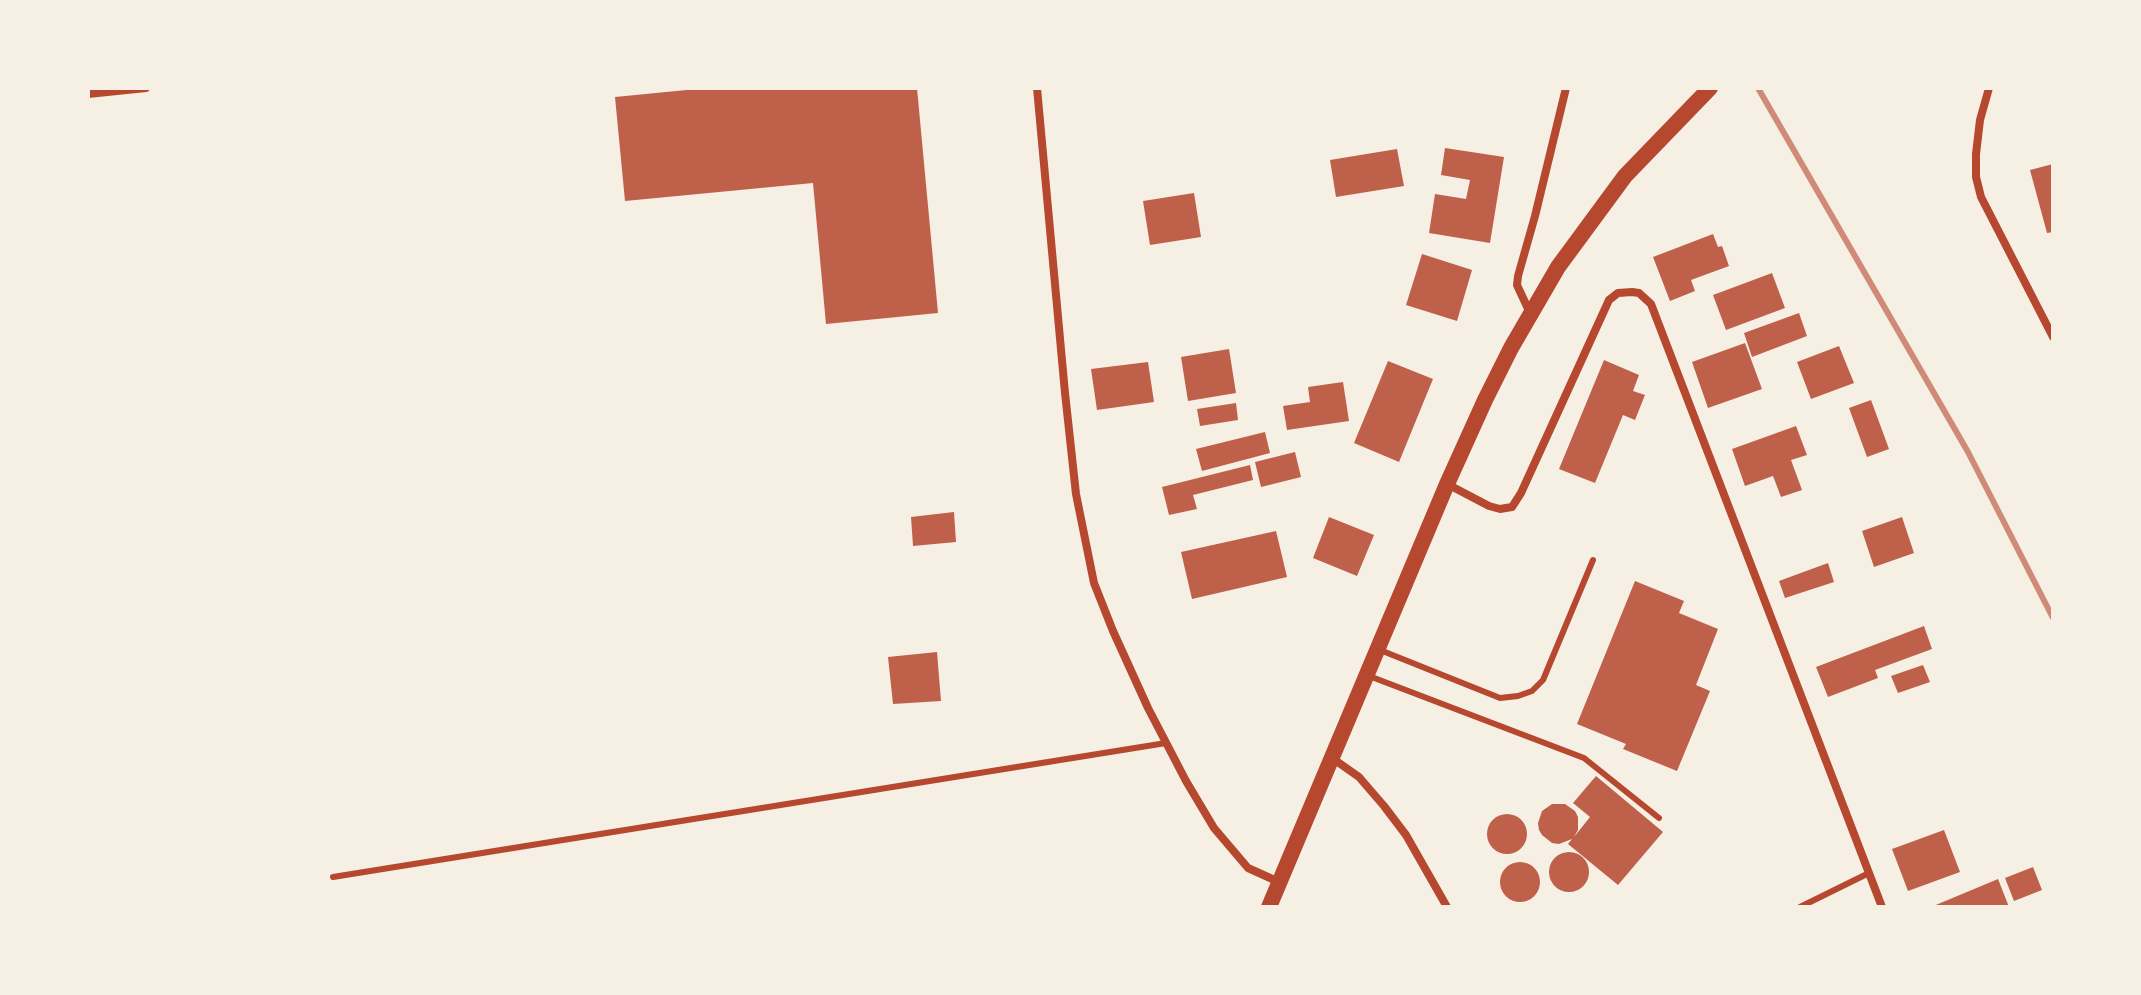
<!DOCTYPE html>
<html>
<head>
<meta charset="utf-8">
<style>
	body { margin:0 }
	#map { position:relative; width:2141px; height:995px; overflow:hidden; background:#f6efe4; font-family:"Work Sans",sans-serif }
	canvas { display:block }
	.frame { position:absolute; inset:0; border:90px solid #f6efe4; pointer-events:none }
</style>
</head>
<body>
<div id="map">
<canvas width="2141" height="995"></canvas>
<div class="frame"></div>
</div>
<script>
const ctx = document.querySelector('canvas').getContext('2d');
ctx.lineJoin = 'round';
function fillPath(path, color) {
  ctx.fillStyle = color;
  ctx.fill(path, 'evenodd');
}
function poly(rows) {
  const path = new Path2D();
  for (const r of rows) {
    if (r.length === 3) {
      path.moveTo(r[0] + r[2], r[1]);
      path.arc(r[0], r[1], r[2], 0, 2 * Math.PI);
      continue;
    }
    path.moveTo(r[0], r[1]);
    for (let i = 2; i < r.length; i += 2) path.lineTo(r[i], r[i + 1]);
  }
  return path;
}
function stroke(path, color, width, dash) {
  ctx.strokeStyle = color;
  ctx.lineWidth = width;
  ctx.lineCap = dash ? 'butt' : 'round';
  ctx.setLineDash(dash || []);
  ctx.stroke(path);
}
fillPath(poly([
	[707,88,917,88,938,313,826,324,813,183,625,201,615,97],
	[1445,148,1504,157,1490,243,1429,233,1435,194,1466,199,1470,180,1441,175],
	[1397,149,1404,186,1336,197,1330,160],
	[2053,164,2053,232,2047,233,2030,170],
	[1194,193,1201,237,1150,245,1143,201],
	[1713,234,1718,247,1722,246,1729,266,1691,280,1695,291,1670,301,1653,257],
	[1422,254,1472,270,1457,321,1406,305],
	[1772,273,1785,308,1726,330,1713,295],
	[1799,313,1807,336,1752,357,1744,333],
	[1745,343,1762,389,1708,408,1692,362],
	[1839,346,1854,383,1811,399,1797,362],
	[1229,349,1236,393,1188,401,1181,357],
	[1604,360,1639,375,1633,391,1645,395,1635,420,1623,415,1595,483,1559,469],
	[1388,361,1433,379,1399,462,1354,443],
	[1148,362,1154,402,1097,410,1091,369],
	[1343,382,1349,421,1287,430,1283,406,1310,402,1308,387],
	[1871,400,1889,449,1867,457,1849,408],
	[1236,403,1238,420,1200,426,1197,409],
	[1796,426,1807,455,1791,460,1802,490,1781,497,1773,476,1745,486,1732,449],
	[1265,432,1270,453,1202,471,1196,449],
	[1295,452,1301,477,1261,487,1255,462],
	[1250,465,1253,480,1193,495,1197,509,1169,515,1162,487],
	[954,512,956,542,913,546,911,517],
	[1329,517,1374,535,1357,576,1313,558],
	[1902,517,1914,553,1874,567,1862,531],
	[1276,531,1287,577,1192,599,1181,552],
	[1828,563,1834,582,1785,598,1779,581],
	[1635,581,1684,601,1679,613,1718,629,1696,685,1710,691,1677,771,1623,749,1626,744,1577,724],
	[1924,626,1932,649,1875,670,1878,678,1828,697,1816,667],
	[937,652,941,701,893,704,888,657],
	[1923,665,1930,682,1898,693,1891,676],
	[1596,776,1663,832,1618,885,1568,844,1572,839,1559,844,1552,843,1542,835,1539,830,1538,823,1542,811,1552,804,1565,804,1575,811,1578,817,1578,830,1574,837,1590,817,1573,803],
	[1507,834,20],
	[1944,830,1960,872,1908,891,1892,849],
	[1569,872,20],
	[1520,882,20],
	[2033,867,2042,890,2014,901,2005,878],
	[1998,879,2009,907,1931,907]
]), '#bf614a');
stroke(poly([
	[1380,650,1500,698,1518,696,1532,691,1543,680,1593,560],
	[1369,676,1584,758,1659,818],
	[333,877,1166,743],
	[1800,907,1869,873]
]), '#b5482f', 6);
stroke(poly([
	[1037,88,1065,393,1076,494,1094,583,1113,631,1148,708,1186,781,1214,828,1248,868,1279,882],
	[1989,88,1980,120,1976,154,1976,177,1981,197,2053,337],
	[88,94,146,88],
	[1530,313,1517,285,1518,276,1535,216,1566,88],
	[1447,484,1489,506,1500,509,1512,507,1521,493,1609,300,1618,293,1632,292,1639,293,1651,304,1882,907],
	[1332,758,1359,777,1384,806,1406,835,1447,907]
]), '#b5482f', 8);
stroke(poly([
	[1269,907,1447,484,1485,400,1511,348,1558,267,1625,176,1710,88]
]), '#b5482f', 16);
stroke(poly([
	[1758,88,1968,452,2053,618]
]), '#cf8b77', 6);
</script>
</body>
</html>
